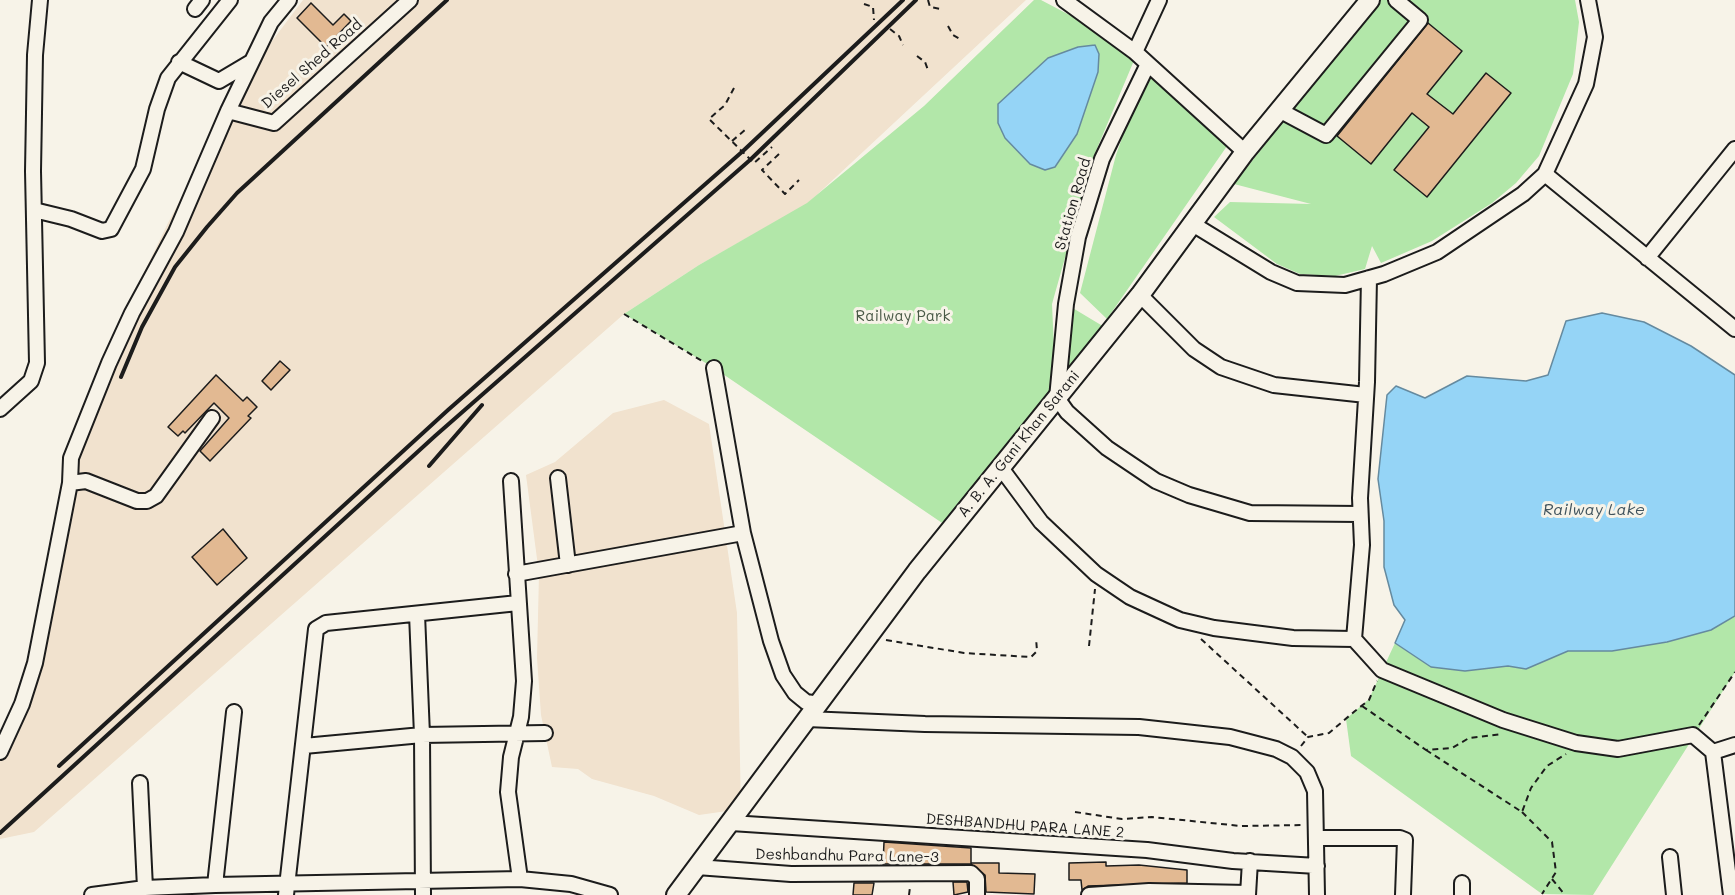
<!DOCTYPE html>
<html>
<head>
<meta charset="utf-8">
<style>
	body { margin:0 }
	canvas { display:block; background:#f7f3e8 }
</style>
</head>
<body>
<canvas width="1735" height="895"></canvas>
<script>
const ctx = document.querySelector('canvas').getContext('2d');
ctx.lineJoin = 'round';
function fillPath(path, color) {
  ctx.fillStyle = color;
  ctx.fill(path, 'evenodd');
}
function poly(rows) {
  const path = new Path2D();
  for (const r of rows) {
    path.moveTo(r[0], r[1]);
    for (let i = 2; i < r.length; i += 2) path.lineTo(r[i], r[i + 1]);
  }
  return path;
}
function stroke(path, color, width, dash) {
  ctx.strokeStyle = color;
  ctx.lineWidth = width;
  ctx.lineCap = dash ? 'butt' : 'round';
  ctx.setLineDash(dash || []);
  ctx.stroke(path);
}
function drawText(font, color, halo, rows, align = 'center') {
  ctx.font = font + ' Mali,sans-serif';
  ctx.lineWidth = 6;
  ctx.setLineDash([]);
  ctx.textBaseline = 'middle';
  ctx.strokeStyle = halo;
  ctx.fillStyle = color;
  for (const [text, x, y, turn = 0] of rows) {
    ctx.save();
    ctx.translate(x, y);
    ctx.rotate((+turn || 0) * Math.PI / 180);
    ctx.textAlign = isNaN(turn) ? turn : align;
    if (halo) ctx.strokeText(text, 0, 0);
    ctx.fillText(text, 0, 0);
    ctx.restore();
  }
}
fillPath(poly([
	[303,0,1026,0,807,204,699,265,624,314,34,832,0,839,0,757,31,686,68,480,65,452,118,326,168,223,245,77],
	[664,400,709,424,737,613,741,809,699,815,654,796,592,779,578,769,552,767,541,715,537,658,539,574,526,475,555,462,613,413]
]), '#f1e2ce');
fillPath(poly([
	[1034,0,1041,0,1138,51,1093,158,1052,304,1056,392,1066,304,1111,331,951,529,714,368,624,314,699,265,807,203,924,106],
	[1378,0,1575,0,1579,22,1573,74,1539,156,1516,183,1492,203,1432,241,1381,263,1372,246,1365,269,1335,276,1300,274,1277,264,1214,217,1230,202,1311,204,1234,184],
	[1150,76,1234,136,1107,319,1080,293,1116,155,1129,118],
	[1735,616,1735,672,1593,895,1542,894,1351,756,1346,719,1369,699,1395,643,1431,667,1465,671,1508,666,1526,669,1568,651,1612,651,1711,630]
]), '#b2e7a9');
const water = poly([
	[1095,45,1099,54,1098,72,1077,134,1055,167,1045,170,1030,164,1005,138,998,123,998,104,1048,58,1078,47,1095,45],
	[1602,313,1644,322,1691,346,1735,375,1735,616,1711,630,1667,642,1612,651,1568,651,1526,669,1508,666,1465,671,1431,667,1395,643,1405,620,1394,605,1384,567,1384,521,1378,479,1387,395,1396,386,1425,398,1467,376,1526,381,1548,375,1566,321,1602,313]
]);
fillPath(water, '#95d4f6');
stroke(water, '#658a9f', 1.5);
const building = poly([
	[311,3,333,25,344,14,351,21,326,47,297,18,311,3],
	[1428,23,1462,51,1427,94,1453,114,1486,73,1511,93,1427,197,1394,170,1429,127,1412,113,1371,164,1337,136,1428,23],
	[280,361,290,370,271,390,262,381,280,361],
	[216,375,243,401,247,397,257,407,248,416,251,418,210,461,200,451,229,418,214,403,185,433,183,431,178,436,168,427,216,375],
	[223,529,247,558,217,585,192,557,223,529],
	[884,842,971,848,971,863,999,863,999,873,1035,874,1034,894,986,892,985,875,971,864,883,864,884,842],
	[1106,862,1106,866,1139,865,1187,870,1187,883,1088,886,1082,890,1081,880,1069,880,1069,863,1106,862],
	[953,882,967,882,968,892,954,895,953,882],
	[854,883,874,883,872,895,853,895,854,883]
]);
fillPath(building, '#e2b992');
stroke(building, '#1c1c1c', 1.5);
const minor = poly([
	[1064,0,1135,52,1245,152],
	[195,9,202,0],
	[1135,52,1159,0],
	[179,62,219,81,251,62],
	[1148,64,1102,159,1078,237,1066,304,1057,398,1067,412,1107,448,1156,481,1189,495,1250,513,1360,514],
	[1279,110,1326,135,1420,20,1396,0],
	[228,111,271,22,289,0],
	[1545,174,1735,329],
	[34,210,71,219,102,231,111,229,143,169,157,109,168,78,230,0],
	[1191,223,1271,272,1297,283,1345,285,1384,274,1437,252,1523,194,1545,174,1586,84,1595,37,1588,0],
	[1647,258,1735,149],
	[1369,278,1367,382,1360,498,1362,545,1354,639,1382,670,1503,720,1576,743,1618,749,1693,735,1713,752,1731,895],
	[1140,295,1194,349,1221,367,1274,385,1366,395],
	[714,368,743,533,771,641,783,675,795,693,806,702,819,704],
	[0,409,31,381,37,363,33,171,35,55,40,0],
	[1001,468,1041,522,1096,574,1130,597,1180,620,1214,628,1293,638,1354,639],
	[558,478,568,565],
	[511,481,524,681,521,717,511,757,508,792,520,879],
	[70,483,86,481,137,501,147,501,156,496,212,418],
	[516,574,743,533],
	[417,614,422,735,423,895],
	[234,712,215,885,520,879,571,884,610,895],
	[807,719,925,724,1139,727,1230,737,1276,749,1292,757,1307,772,1315,791,1317,895],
	[304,746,422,735,545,733],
	[0,752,22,704,35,663,70,483,71,458,109,363,132,313,176,232,228,111,274,123,410,0],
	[1713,752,1735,745],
	[140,783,145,888,215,885],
	[731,823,1147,850,1233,861,1317,866],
	[1316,838,1400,838,1405,840,1403,895],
	[1670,857,1674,895],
	[697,867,791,874,971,873,977,879,977,895],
	[92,895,145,888],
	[286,895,316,629,326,623,518,603],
	[1089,895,1149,891,1248,893],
	[1248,895,1250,861],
	[1462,895,1462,883]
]);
const major = poly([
	[676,895,917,571,1140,295,1245,152,1370,0]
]);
stroke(minor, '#1c1c1c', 18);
stroke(major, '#1c1c1c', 22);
stroke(poly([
	[928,0,930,7,941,9],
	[864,4,873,7,874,20],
	[948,26,953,35,960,39],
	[890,29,899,36,903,45],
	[917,56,925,62,928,70],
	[734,88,725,105,709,119,754,163,772,147],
	[732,141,745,130],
	[779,154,762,170,785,194,799,180],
	[624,314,702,361],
	[1201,639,1308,737],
	[886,640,964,653,1031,657,1037,651,1036,638],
	[1089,646,1095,589],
	[1362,706,1426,750,1452,748,1469,738,1502,734],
	[1699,725,1735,672],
	[1301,746,1308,737,1329,733,1355,711,1369,700,1377,681],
	[1426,750,1522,812,1531,788,1547,766,1566,754],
	[1075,812,1122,819,1152,817,1241,826,1304,825],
	[1522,812,1552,842,1556,872,1542,894],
	[1552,879,1565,895],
	[909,895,910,887]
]), '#1c1c1c', 2, [6, 4.5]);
stroke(minor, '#f7f3e8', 14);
stroke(major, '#f7f3e8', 18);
stroke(poly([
	[121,377,142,327,175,267,207,227,237,193,447,0],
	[429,466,482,405],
	[59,766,448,410,743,151,903,0],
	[0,833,435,436,750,160,916,0]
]), '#1c1c1c', 4);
drawText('15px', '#1c1c1c', '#f7f3e8', [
	["Diesel Shed Road",312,64,-41],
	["Station Road",1073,204,-74],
	["A. B. A. Gani Khan Sarani",1019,444,-51],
	["DESHBANDHU PARA LANE 2",1025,826,4],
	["Deshbandhu Para Lane-3",847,856,1]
]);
drawText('15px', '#495946', '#f7f3e8', [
	["Railway Park",903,316]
]);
drawText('italic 16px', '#40535d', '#f7f3e8', [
	["Railway Lake",1594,510]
]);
</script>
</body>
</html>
